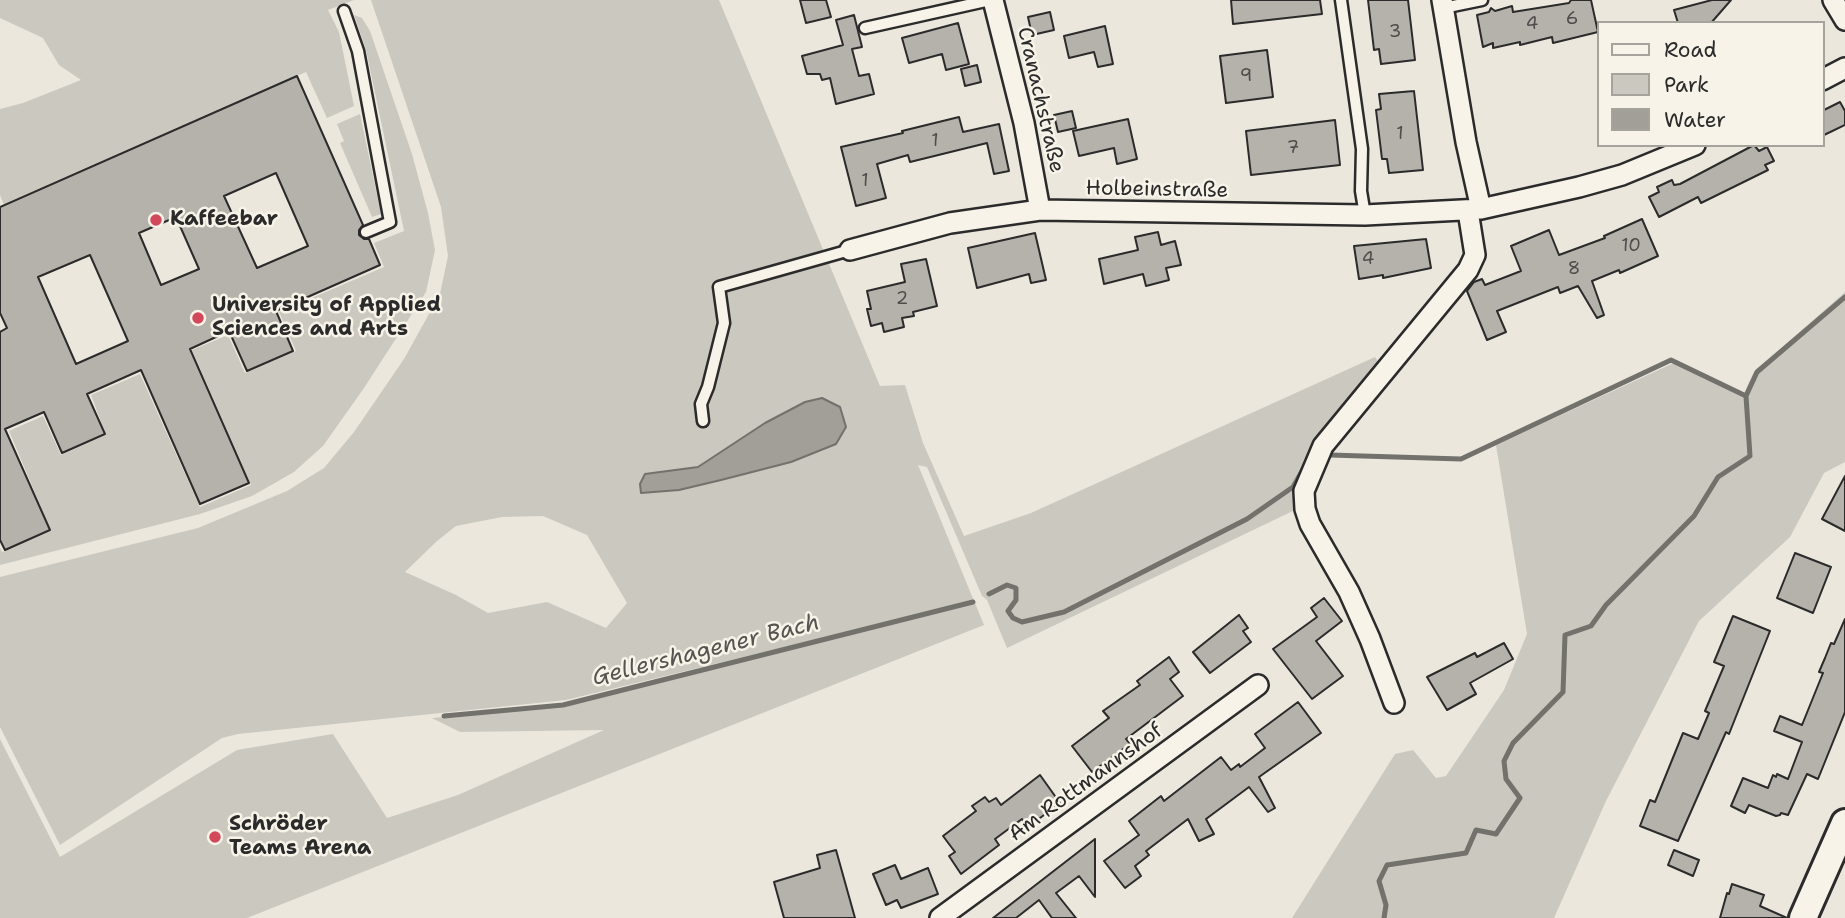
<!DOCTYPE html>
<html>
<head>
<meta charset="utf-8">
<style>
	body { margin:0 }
	#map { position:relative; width:1845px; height:918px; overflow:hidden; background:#ebe7dd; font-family:"Shantell Sans",sans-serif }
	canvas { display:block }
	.legend { position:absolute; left:1597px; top:21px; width:228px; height:126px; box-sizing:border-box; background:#f7f3e8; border:2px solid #a5a39c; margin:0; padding:9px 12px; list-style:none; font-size:21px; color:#2b2b2b }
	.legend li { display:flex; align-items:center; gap:14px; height:35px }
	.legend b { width:35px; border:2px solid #a5a39c }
</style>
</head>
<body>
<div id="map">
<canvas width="1845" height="918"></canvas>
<ul class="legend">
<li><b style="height:9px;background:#f7f3e8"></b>Road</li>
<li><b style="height:19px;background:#cbc8bf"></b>Park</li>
<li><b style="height:19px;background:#a29f98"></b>Water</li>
</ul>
</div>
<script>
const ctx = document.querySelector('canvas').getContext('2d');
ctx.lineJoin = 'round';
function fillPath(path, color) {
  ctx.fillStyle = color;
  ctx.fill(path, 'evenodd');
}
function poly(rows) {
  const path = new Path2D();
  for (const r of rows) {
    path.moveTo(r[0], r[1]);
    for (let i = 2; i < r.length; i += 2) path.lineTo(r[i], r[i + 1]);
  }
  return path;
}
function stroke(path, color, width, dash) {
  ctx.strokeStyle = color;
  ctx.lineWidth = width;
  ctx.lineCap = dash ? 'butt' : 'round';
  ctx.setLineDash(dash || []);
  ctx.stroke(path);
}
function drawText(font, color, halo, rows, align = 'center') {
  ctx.font = font + ' "Shantell Sans",sans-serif';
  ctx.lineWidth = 5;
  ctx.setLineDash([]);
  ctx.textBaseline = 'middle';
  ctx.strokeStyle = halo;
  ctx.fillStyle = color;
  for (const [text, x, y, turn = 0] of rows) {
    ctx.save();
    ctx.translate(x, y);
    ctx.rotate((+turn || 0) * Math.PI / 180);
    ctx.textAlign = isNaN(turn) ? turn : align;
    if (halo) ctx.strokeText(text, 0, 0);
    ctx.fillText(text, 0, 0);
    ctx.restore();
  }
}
fillPath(poly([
	[0,0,354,0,328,10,339,32,354,106,327,118,306,72,4,205,0,195,0,109,23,103,81,80,59,65,43,38,0,18],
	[371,0,719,0,880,386,905,385,923,443,964,536,1031,513,1375,357,1387,375,1330,452,1316,478,1314,494,1297,509,1007,648,987,600,982,596,927,467,918,465,974,601,566,700,238,734,222,738,60,845,0,727,0,577,198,528,287,491,324,468,354,432,404,359,440,294,448,256,441,207],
	[543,516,587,535,627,603,606,628,547,602,488,613,456,595,405,572,437,541,456,526,502,517],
	[354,15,362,18,370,31,412,154,428,213,435,250,426,292,364,388,323,446,294,472,252,496,200,514,0,565,0,548,2,552,51,531,9,431,43,416,61,455,106,435,91,395,140,374,200,507,251,485,192,350,228,335,245,373,296,351,279,312,384,267,374,243,404,231,366,50],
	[360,114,381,214,372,217,340,143,344,141,337,124],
	[1845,292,1845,462,1824,473,1790,537,1699,621,1606,801,1554,918,1292,918,1395,754,1413,750,1436,778,1446,776,1504,690,1527,634,1496,445,1678,361,1744,393,1754,372],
	[975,603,984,625,247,918,0,918,0,739,60,857,237,750,333,734,387,818,458,795,604,730,460,732,432,718,563,707]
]), '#cbc8bf');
const water = poly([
	[822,398,840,407,846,427,836,444,791,462,721,480,679,490,641,493,640,484,645,474,698,467,765,423,805,402,822,398]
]);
fillPath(water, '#a29f98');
stroke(water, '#72716c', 2);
stroke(poly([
	[1330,455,1461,459,1671,360,1746,396,1757,372,1845,297],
	[989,594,1007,585,1016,588,1016,600,1008,611,1013,618,1022,622,1064,612,1247,519,1293,487,1305,466],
	[444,716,563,705,973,602],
	[1384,918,1386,905,1379,881,1387,865,1466,853,1476,830,1496,834,1520,798,1506,779,1504,761,1513,743,1563,692,1565,635,1591,626,1606,605,1694,516,1718,477,1750,456,1746,396]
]), '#72716c', 5);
const building = poly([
	[800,0,826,0,831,17,806,23,800,0],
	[1231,0,1320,0,1322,14,1233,24,1231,0],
	[1368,0,1408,0,1415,60,1381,64,1379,49,1374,50,1368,0],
	[1571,0,1591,0,1598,32,1553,43,1552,37,1520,45,1520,42,1493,48,1493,43,1483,47,1477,15,1489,12,1491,8,1495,11,1512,6,1513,12,1569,3,1571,0],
	[1712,0,1731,0,1711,23,1678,23,1674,10,1712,0],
	[1050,12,1054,30,1032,35,1028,17,1050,12],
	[854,15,862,47,852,49,859,76,869,74,874,94,836,104,830,78,822,80,820,74,807,74,802,56,843,45,836,20,854,15],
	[958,23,969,64,946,70,942,54,909,63,902,38,958,23],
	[1105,26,1113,64,1098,67,1094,52,1069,58,1064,36,1105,26],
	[1267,50,1273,97,1226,103,1220,56,1267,50],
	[977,65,981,82,965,86,961,69,977,65],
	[297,76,363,225,359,230,359,235,364,239,369,239,380,265,276,311,293,351,247,371,229,331,190,349,249,483,200,504,141,370,87,394,105,434,62,453,44,412,5,429,50,530,5,550,0,540,0,332,7,328,0,313,0,207,297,76],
	[276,173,308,246,257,268,224,196,276,173],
	[176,217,199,269,161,285,139,233,176,217],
	[90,255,128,341,76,364,38,277,90,255],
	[1414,91,1423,170,1389,173,1387,159,1382,159,1376,110,1381,109,1379,94,1414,91],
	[1840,102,1845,111,1845,125,1822,136,1822,111,1840,102],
	[1072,111,1076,128,1058,132,1054,115,1072,111],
	[959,117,963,132,999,124,1009,171,994,174,987,143,910,162,908,155,877,164,886,198,856,206,841,147,903,133,902,131,959,117],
	[1128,119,1137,159,1117,164,1114,148,1079,156,1073,131,1128,119],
	[1335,120,1340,165,1251,175,1246,131,1335,120],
	[1754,145,1759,151,1767,147,1774,161,1765,165,1768,170,1701,203,1698,197,1659,217,1649,197,1659,192,1657,187,1672,180,1674,185,1680,184,1754,145],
	[1642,219,1658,256,1620,273,1619,270,1592,281,1604,315,1597,318,1578,286,1560,293,1558,287,1497,311,1506,332,1487,340,1467,291,1474,282,1482,279,1485,285,1521,271,1511,246,1549,230,1559,255,1605,238,1604,236,1642,219],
	[1158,232,1161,245,1175,241,1181,265,1166,268,1169,280,1146,286,1143,274,1104,284,1099,259,1138,250,1135,237,1158,232],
	[1035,233,1046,280,1031,283,1029,274,977,288,968,248,1035,233],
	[1426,239,1431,268,1383,278,1383,275,1359,279,1354,246,1426,239],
	[926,259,937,306,913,312,914,316,902,318,904,327,884,332,882,323,871,326,867,309,871,309,867,291,905,282,901,264,926,259],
	[1845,476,1845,531,1822,519,1845,476],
	[1795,553,1831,567,1813,613,1777,598,1795,553],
	[1324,598,1342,621,1316,641,1343,676,1312,699,1273,649,1317,617,1311,608,1324,598],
	[1239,615,1248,628,1243,631,1251,642,1210,673,1193,652,1239,615],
	[1733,616,1770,631,1729,734,1726,732,1678,841,1640,826,1650,800,1655,802,1683,733,1698,739,1709,713,1705,711,1724,666,1714,662,1733,616],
	[1845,619,1845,712,1818,779,1807,774,1788,815,1781,813,1780,815,1776,816,1749,805,1745,813,1731,806,1743,778,1768,788,1773,775,1776,777,1777,774,1788,779,1802,742,1774,731,1780,716,1802,725,1823,673,1819,672,1825,658,1831,643,1834,644,1845,619],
	[1504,643,1513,659,1470,683,1476,694,1447,710,1427,677,1475,653,1477,657,1504,643],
	[1169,657,1179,672,1170,679,1183,696,1126,739,1130,744,1092,772,1072,746,1109,718,1103,711,1140,685,1137,681,1169,657],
	[1298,702,1321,733,1259,777,1275,808,1268,812,1249,787,1206,819,1214,834,1199,841,1188,819,1146,851,1149,855,1135,866,1141,876,1125,888,1104,861,1139,835,1129,821,1161,796,1164,801,1221,757,1231,770,1239,764,1240,767,1265,748,1255,734,1298,702],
	[1040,775,1060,803,1028,827,1022,819,995,839,999,845,961,874,949,856,955,852,943,836,976,811,972,806,985,797,989,802,996,798,1001,805,1040,775],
	[1095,839,1095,897,1079,876,1056,893,1076,918,1052,918,1039,900,1016,918,993,918,1095,839],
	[836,850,855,918,784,918,774,882,820,868,817,855,836,850],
	[1674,850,1699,860,1693,876,1668,865,1674,850],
	[895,865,901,879,928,868,938,894,901,908,897,900,886,905,873,874,895,865],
	[1732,884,1764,895,1760,906,1787,918,1720,918,1727,893,1729,894,1732,884]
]);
fillPath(building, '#b5b2ab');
stroke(building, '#2b2b2b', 2);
const lane = poly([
	[1341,0,1362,149,1361,191,1365,215],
	[1443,8,1482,0],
	[344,11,358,51,390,222,366,232],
	[865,28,990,0],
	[703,421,701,404,708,387,724,323,719,287,850,250]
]);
const street = poly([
	[993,0,1024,123,1040,210],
	[1442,0,1466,142,1481,209],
	[1833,0,1845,20],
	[1822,80,1845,68],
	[850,250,950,223,1040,210,1365,215,1481,209,1579,187,1622,175,1695,145],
	[1394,703,1370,639,1349,592,1310,524,1305,509,1304,491,1323,446,1468,270,1475,255,1468,211],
	[940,918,1258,685]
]);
const secondary = poly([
	[1803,918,1845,823]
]);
stroke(lane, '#2b2b2b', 15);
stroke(street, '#2b2b2b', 24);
stroke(secondary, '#2b2b2b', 32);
stroke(lane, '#f7f3e8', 10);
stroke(street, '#f7f3e8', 19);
stroke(secondary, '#f7f3e8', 26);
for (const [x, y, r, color] of [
	[156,220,7,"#d1495b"],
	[198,318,7,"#d1495b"],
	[215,837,7,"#d1495b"]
]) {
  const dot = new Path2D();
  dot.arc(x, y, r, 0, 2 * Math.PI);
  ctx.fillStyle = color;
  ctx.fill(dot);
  stroke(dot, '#f7f3e8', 2.5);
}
drawText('18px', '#4e4d4b', null, [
	["6",1572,19],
	["4",1532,24],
	["3",1395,32],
	["9",1246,76],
	["1",1400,134],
	["1",935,141],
	["7",1293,148],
	["1",865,181],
	["10",1631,246],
	["4",1368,259],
	["8",1574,269],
	["2",902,299]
]);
drawText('21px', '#2b2b2b', '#f7f3e8', [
	["Cranachstraße",1040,100,77],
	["Holbeinstraße",1157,190,1],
	["Am Rottmannshof",1086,783,-36]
]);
drawText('bold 21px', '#2b2b2b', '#f7f3e8', [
	["Kaffeebar",170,220],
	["University of Applied",212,306],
	["Sciences and Arts",212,330],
	["Schröder",229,825],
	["Teams Arena",229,849]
], 'left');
drawText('italic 23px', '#555451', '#f7f3e8', [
	["Gellershagener Bach",706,651,-14]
]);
</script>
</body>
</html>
